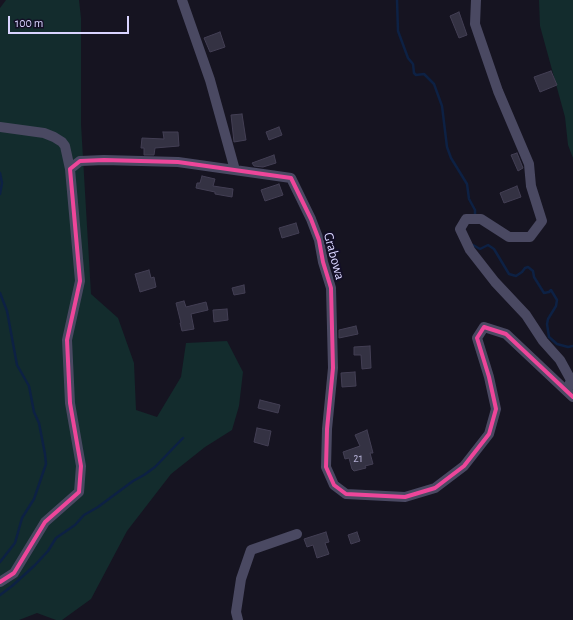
<!DOCTYPE html>
<html>
<head>
<meta charset="utf-8">
<style>
	body { margin:0 }
	#map { position:relative; width:573px; height:620px; overflow:hidden; background:#161421; font-family:"Alegreya Sans",sans-serif }
	canvas { display:block }
	.scale { position:absolute; left:8px; top:16px; width:121px; height:18px; box-sizing:border-box; border:2px solid #d9d4ff; border-top:0; padding-left:5px; font-size:12px; line-height:14px; white-space:nowrap; color:#d9d4ff; -webkit-text-stroke:3px #130f26; paint-order:stroke }
</style>
</head>
<body>
<div id="map">
<canvas width="573" height="620"></canvas>
<div class="scale">100 m</div>
</div>
<script>
const ctx = document.querySelector('canvas').getContext('2d');
ctx.lineJoin = 'round';
function fillPath(path, color) {
  ctx.fillStyle = color;
  ctx.fill(path, 'evenodd');
}
function poly(rows) {
  const path = new Path2D();
  for (const r of rows) {
    path.moveTo(r[0], r[1]);
    for (let i = 2; i < r.length; i += 2) path.lineTo(r[i], r[i + 1]);
  }
  return path;
}
function stroke(path, color, width, dash) {
  ctx.strokeStyle = color;
  ctx.lineWidth = width;
  ctx.lineCap = dash ? 'butt' : 'round';
  ctx.setLineDash(dash || []);
  ctx.stroke(path);
}
function drawText(font, color, halo, rows, align = 'center') {
  ctx.font = font + ' "Alegreya Sans",sans-serif';
  ctx.lineWidth = 4;
  ctx.setLineDash([]);
  ctx.textBaseline = 'middle';
  ctx.strokeStyle = halo;
  ctx.fillStyle = color;
  for (const [text, x, y, turn = 0] of rows) {
    ctx.save();
    ctx.translate(x, y);
    ctx.rotate((+turn || 0) * Math.PI / 180);
    ctx.textAlign = isNaN(turn) ? turn : align;
    if (halo) ctx.strokeText(text, 0, 0);
    ctx.fillText(text, 0, 0);
    ctx.restore();
  }
}
fillPath(poly([
	[6,0,79,0,81,18,81,124,91,294,118,318,134,363,136,410,157,417,181,377,186,343,227,341,243,372,239,406,232,430,205,447,171,474,127,531,91,599,62,620,56,620,37,613,19,620,0,620,0,8],
	[539,0,573,0,573,158,568,145,565,117,540,26]
]), '#132c2d');
stroke(poly([
	[397,0,398,31,408,58,413,64,414,73,416,75,424,74,434,84,442,106,447,147,451,158,467,184,469,199,475,210,475,215],
	[0,173,2,183,0,194],
	[473,245,480,249,488,245,494,249,509,274,516,276,522,272,525,268,528,267,533,271,534,277,544,293,549,292,551,290,557,300,556,306,548,319,547,324,549,337,557,344,568,347,573,346],
	[0,293,7,311,17,365,29,386,34,412,39,423,45,454,46,464,34,499,22,518,15,543,0,562],
	[0,595,12,586,35,565,48,551,56,538,75,525,84,515,98,507,133,481,144,475,155,467,183,438]
]), '#0d2144', 2.5);
const building = poly([
	[459,12,467,35,459,38,450,16,459,12],
	[220,32,225,47,210,52,204,38,220,32],
	[551,71,557,85,540,92,534,77,551,71],
	[242,114,246,140,234,142,231,115,242,114],
	[279,127,282,135,269,140,266,132,279,127],
	[163,132,178,132,179,146,155,148,154,155,144,155,144,148,141,148,142,138,164,139,163,132],
	[517,153,523,168,518,171,511,155,517,153],
	[274,155,276,163,263,167,254,166,252,163,274,155],
	[202,176,215,179,213,186,233,189,232,197,215,194,215,192,196,188,197,183,200,183,202,176],
	[279,184,283,195,265,201,261,190,279,184],
	[517,186,521,197,504,203,500,193,517,186],
	[296,223,299,233,282,238,279,228,296,223],
	[149,270,151,278,154,277,156,287,140,292,135,274,149,270],
	[244,285,245,293,234,295,232,288,244,285],
	[184,301,186,307,206,302,208,310,191,314,194,329,182,331,180,323,181,323,176,303,184,301],
	[227,309,228,320,214,322,213,310,227,309],
	[356,326,358,334,339,338,339,330,356,326],
	[370,346,371,368,362,369,361,355,354,355,354,347,370,346],
	[355,372,356,386,342,387,341,373,355,372],
	[260,400,280,405,278,413,258,408,260,400],
	[257,428,271,431,268,446,254,442,257,428],
	[367,430,373,453,370,453,373,464,365,466,366,468,354,471,352,469,349,458,345,459,343,452,360,446,355,435,367,430],
	[326,532,329,542,325,543,329,554,317,558,313,545,307,547,304,539,326,532],
	[357,532,360,541,351,544,348,535,357,532]
]);
fillPath(building, '#343243');
stroke(building, '#433f54', 1);
stroke(poly([
	[182,0,210,80,235,170],
	[476,0,475,24,498,91,529,164,531,186,542,221,530,237,509,237,481,219,466,219,460,229,470,250,495,282,526,315,543,341,560,360,571,380,567,391],
	[0,127,44,133,54,137,62,142,65,146,70,169],
	[0,582,14,573,45,522,79,492,81,466,70,403,67,340,80,281,70,169,80,161,104,160,178,162,291,178,311,219,319,240,323,262,331,288,333,368,327,429,326,467,334,485,346,494,405,497,435,488,464,466,489,434,496,409,489,377,477,338,484,327,506,334,573,397],
	[238,620,236,612,241,579,251,550,297,534]
]), '#4a4962', 10);
stroke(poly([
	[0,582,14,573,45,522,79,492,81,466,70,403,67,340,80,281,70,169,80,161,104,160,178,162,291,178,311,219,319,240,323,262,331,288,333,368,327,429,326,467,334,485,346,494,405,497,435,488,464,466,489,434,496,409,489,377,477,338,484,327,506,334,573,397]
]), '#ed469a', 4);
drawText('12px', '#b0acd0', null, [
	["21",358,458]
]);
drawText('14px', '#d9d4ff', '#130f26', [
	["Grabowa",334,256,75]
]);
</script>
</body>
</html>
